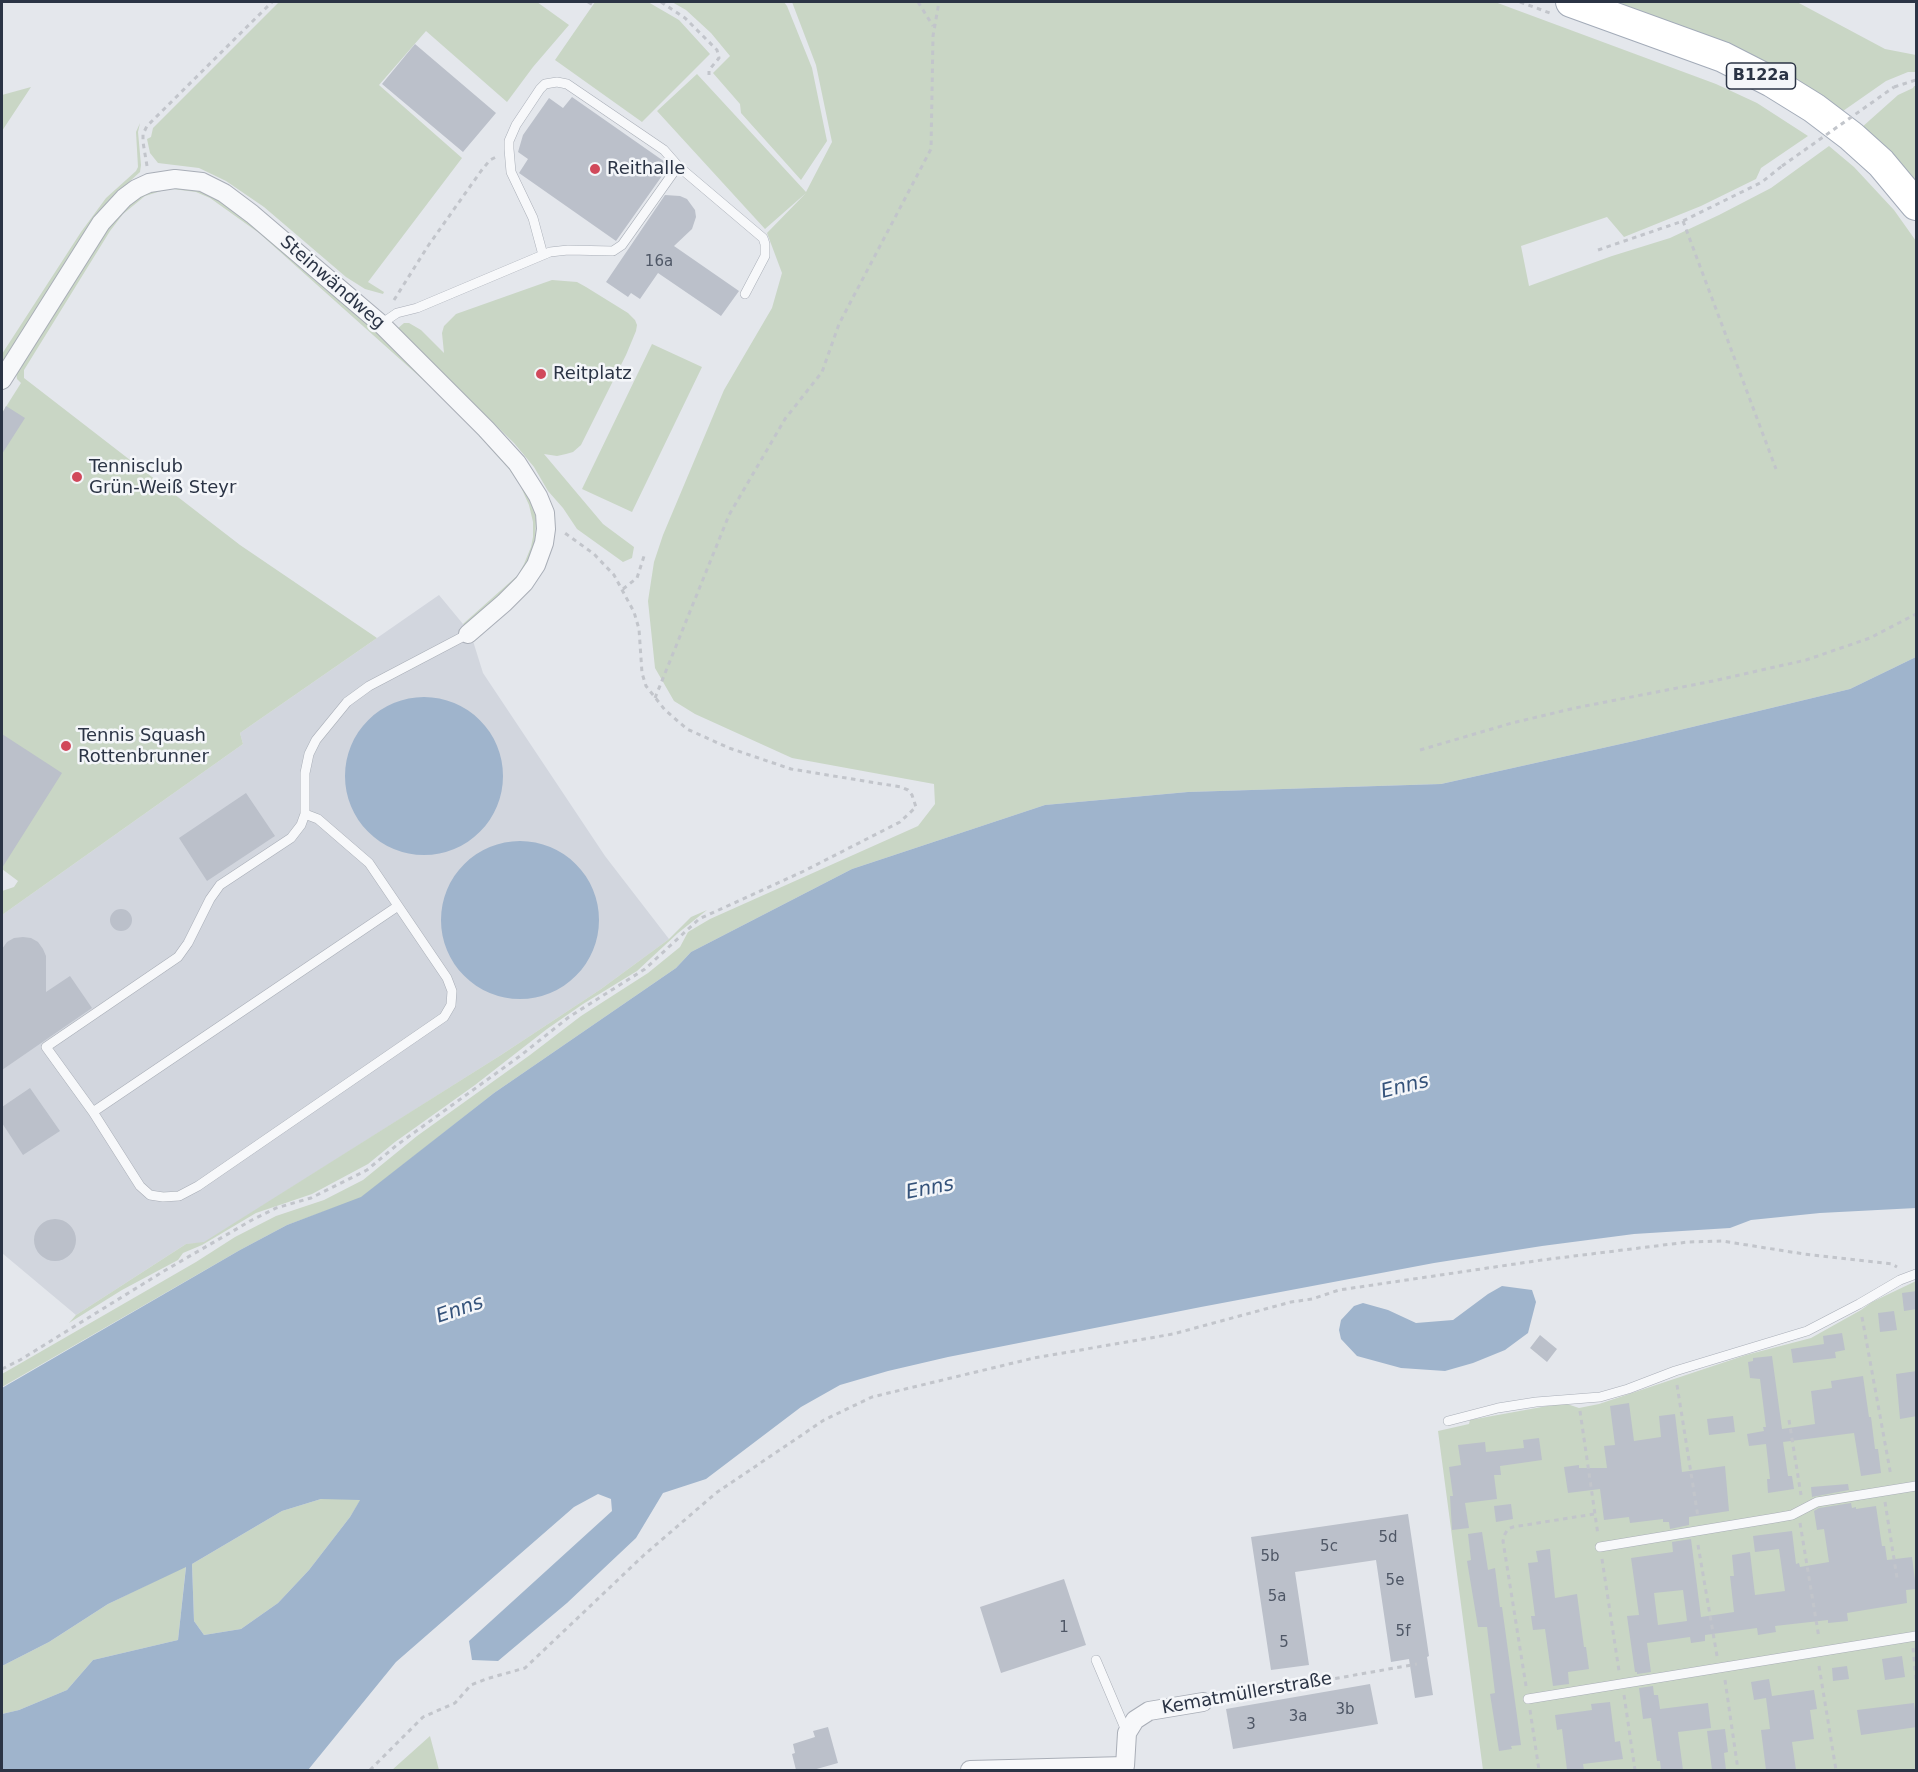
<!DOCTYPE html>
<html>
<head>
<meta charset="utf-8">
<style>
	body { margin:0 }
	#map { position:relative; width:1918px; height:1772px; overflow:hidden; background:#e4e7ec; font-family:"DejaVu Sans",sans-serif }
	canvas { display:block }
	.frame { position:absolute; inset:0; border:3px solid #2b3445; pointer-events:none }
</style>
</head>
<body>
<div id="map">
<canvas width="1918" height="1772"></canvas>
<div class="frame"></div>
</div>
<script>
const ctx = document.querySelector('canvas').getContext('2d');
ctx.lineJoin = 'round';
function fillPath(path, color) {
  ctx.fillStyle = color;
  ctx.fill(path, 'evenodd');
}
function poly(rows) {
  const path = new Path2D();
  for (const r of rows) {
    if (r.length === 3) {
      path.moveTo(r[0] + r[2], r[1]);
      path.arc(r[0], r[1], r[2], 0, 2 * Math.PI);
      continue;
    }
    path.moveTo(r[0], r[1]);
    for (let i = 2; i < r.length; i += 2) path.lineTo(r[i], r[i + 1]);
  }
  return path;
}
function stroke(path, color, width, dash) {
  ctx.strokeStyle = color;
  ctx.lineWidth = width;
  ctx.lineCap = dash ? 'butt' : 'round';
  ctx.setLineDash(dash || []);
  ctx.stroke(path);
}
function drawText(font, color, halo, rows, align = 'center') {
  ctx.font = font + ' "DejaVu Sans",sans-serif';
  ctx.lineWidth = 5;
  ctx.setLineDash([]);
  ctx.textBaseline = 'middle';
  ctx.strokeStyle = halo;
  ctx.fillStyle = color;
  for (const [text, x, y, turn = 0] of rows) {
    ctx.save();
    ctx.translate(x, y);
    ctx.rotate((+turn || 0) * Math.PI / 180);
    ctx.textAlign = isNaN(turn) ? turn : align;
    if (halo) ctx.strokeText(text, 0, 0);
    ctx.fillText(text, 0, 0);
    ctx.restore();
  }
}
fillPath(poly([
	[439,595,463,624,473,641,483,673,605,856,669,939,601,989,501,1055,204,1243,186,1244,76,1315,2,1253,2,915,243,744,240,733]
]), '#d2d6de');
fillPath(poly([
	[279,2,537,2,569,25,533,67,507,102,426,31,379,85,462,158,368,282,384,292,383,294,365,289,346,277,264,207,226,181,199,168,158,163,150,153,147,139,151,137,153,128],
	[595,2,648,2,679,20,710,54,642,122,555,60],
	[672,2,784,2,787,6,812,68,827,141,801,180,741,113,740,104,713,73,730,56,711,33,686,10],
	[792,2,1495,2,1716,84,1757,103,1808,136,1761,168,1756,179,1701,206,1624,237,1607,217,1521,246,1529,286,1612,256,1670,238,1719,215,1771,188,1829,146,1854,167,1894,210,1916,241,1916,657,1850,689,1634,741,1441,784,1188,792,1045,805,852,869,691,952,676,968,494,1093,361,1198,287,1225,240,1250,2,1387,2,1374,196,1262,235,1237,276,1216,324,1200,363,1180,417,1136,530,1055,581,1016,648,973,680,947,688,932,710,919,918,826,935,804,934,784,792,758,695,714,674,701,655,668,648,601,654,562,663,535,724,390,772,308,782,273,767,233,806,193,765,229,657,111,697,74,806,192,832,142,816,65],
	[1608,2,1797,2,1885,49,1916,55,1916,72,1908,72,1886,81,1843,111],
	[1914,86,1916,86,1916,184,1861,128,1898,95,1913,88],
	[31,87,2,131,2,95],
	[140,123,138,132,141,165,140,172,108,201,83,235,2,364,2,354,81,232,106,198,136,171,138,167,136,132],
	[173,187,198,190,227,205,365,320,474,426,519,478,534,507,536,520,535,544,526,566,514,582,464,626,463,624,518,575,524,564,531,547,533,537,533,522,529,505,520,485,509,469,473,429,430,386,259,233,210,198,196,192,173,189,161,191,145,196,123,214,110,231,24,370,24,378,240,545,377,638,240,733,243,744,2,915,2,891,14,887,18,881,2,869,2,413,21,383,17,379,16,373,112,222,123,209,145,193,156,189],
	[552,280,577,282,586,287,628,313,635,320,637,325,636,331,626,355,581,445,573,452,566,454,557,456,544,454,603,524,634,547,632,558,623,562,577,529,563,508,548,491,534,467,514,443,397,329,404,323,409,323,421,330,444,353,442,333,444,326,456,314],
	[652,344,702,367,632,512,582,489],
	[707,910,678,933,637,971,583,1004,547,1029,475,1085,395,1142,368,1164,312,1194,256,1213,202,1245,183,1253,178,1260,122,1290,69,1323,76,1315,186,1244,204,1242,501,1055,601,989,669,939,691,917],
	[1916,1281,1916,1770,1483,1770,1438,1431,1469,1424,1470,1420,1564,1403,1579,1408,1599,1404,1746,1355,1811,1338,1861,1310,1872,1302],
	[321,1499,361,1499,350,1517,309,1570,278,1603,241,1629,204,1635,194,1621,192,1564,282,1511],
	[186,1566,178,1640,93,1660,67,1690,19,1710,2,1714,2,1666,49,1642,108,1604],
	[430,1736,439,1770,392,1770]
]), '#c9d6c5');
fillPath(poly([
	[1916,657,1916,1208,1820,1213,1751,1220,1730,1228,1634,1234,1542,1246,1434,1263,1201,1307,948,1357,888,1371,840,1385,801,1407,706,1479,663,1493,636,1538,567,1603,498,1661,472,1660,469,1641,612,1511,611,1499,598,1494,574,1507,396,1662,308,1770,2,1770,2,1714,19,1710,67,1690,93,1660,178,1640,186,1567,108,1604,49,1642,2,1666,2,1388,240,1250,287,1225,361,1197,494,1093,676,968,691,952,852,869,1045,805,1188,792,1441,784,1634,741,1850,689],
	[321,1499,360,1500,350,1517,309,1570,278,1603,241,1629,204,1635,194,1621,192,1564,282,1511],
	[424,776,79],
	[520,920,79],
	[1502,1286,1532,1290,1536,1302,1528,1333,1505,1350,1473,1363,1445,1371,1401,1368,1357,1356,1341,1339,1339,1330,1341,1320,1354,1306,1363,1303,1388,1310,1416,1323,1453,1320,1488,1294]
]), '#9fb4cc');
fillPath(poly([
	[415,44,496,113,463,152,382,84],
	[572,97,665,162,669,166,616,241,519,173,528,159,518,152,523,135,549,98,563,108],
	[665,195,680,196,687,199,695,210,696,217,692,229,674,246,739,291,721,316,658,273,640,299,631,293,628,297,606,282],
	[6,406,25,418,2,454,2,414],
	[2,734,62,773,2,868],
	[246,793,275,836,207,881,179,838],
	[121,920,11],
	[23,937,31,938,38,942,43,949,46,956,46,992,70,976,92,1008,2,1070,2,949,7,942,14,938],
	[30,1088,60,1131,23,1155,2,1123,2,1107],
	[55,1240,21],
	[1917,1291,1917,1309,1904,1311,1902,1293],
	[1894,1311,1897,1330,1880,1332,1878,1313],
	[1842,1333,1845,1350,1835,1352,1836,1358,1793,1363,1791,1349,1824,1344,1823,1336],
	[1540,1335,1557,1349,1547,1362,1530,1348],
	[1772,1356,1782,1429,1815,1424,1811,1391,1832,1388,1831,1381,1863,1376,1869,1417,1871,1417,1875,1449,1878,1449,1881,1473,1861,1476,1854,1433,1783,1442,1788,1476,1792,1476,1794,1489,1768,1493,1767,1479,1770,1479,1766,1444,1749,1446,1747,1434,1764,1431,1763,1427,1766,1427,1760,1379,1750,1378,1748,1362,1753,1361,1753,1358],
	[1917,1371,1917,1416,1900,1419,1896,1374],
	[1629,1403,1634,1441,1661,1437,1659,1416,1675,1414,1682,1472,1725,1466,1729,1511,1689,1517,1689,1525,1670,1529,1669,1522,1663,1522,1663,1519,1630,1523,1629,1517,1604,1520,1600,1489,1568,1493,1564,1467,1579,1465,1579,1468,1607,1468,1604,1446,1615,1445,1610,1406],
	[1733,1416,1735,1432,1709,1435,1707,1419],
	[1539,1438,1542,1460,1500,1466,1501,1475,1494,1475,1497,1499,1465,1503,1469,1528,1452,1530,1450,1496,1453,1496,1449,1467,1461,1465,1458,1445,1485,1442,1486,1452,1524,1448,1523,1440],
	[1848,1484,1849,1490,1812,1497,1811,1487],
	[1851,1503,1852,1508,1856,1507,1856,1509,1876,1506,1882,1546,1885,1546,1887,1560,1912,1557,1916,1589,1906,1590,1907,1603,1847,1613,1848,1621,1828,1623,1828,1620,1775,1626,1776,1632,1758,1635,1757,1628,1705,1635,1705,1641,1691,1643,1690,1637,1647,1643,1651,1672,1637,1674,1637,1672,1635,1672,1627,1616,1639,1615,1631,1558,1673,1552,1672,1542,1691,1539,1701,1617,1734,1612,1730,1576,1734,1576,1732,1555,1750,1552,1755,1595,1785,1591,1779,1549,1755,1552,1753,1536,1792,1531,1796,1564,1799,1563,1800,1567,1829,1562,1824,1529,1817,1530,1814,1511,1819,1508],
	[1683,1590,1687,1621,1658,1625,1654,1593],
	[1511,1504,1513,1519,1496,1522,1494,1506],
	[1408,1514,1429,1656,1427,1657,1433,1695,1415,1698,1409,1659,1391,1662,1376,1560,1295,1572,1309,1665,1271,1670,1251,1537],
	[1482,1532,1488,1570,1495,1568,1500,1607,1502,1607,1521,1745,1511,1746,1512,1749,1499,1751,1490,1694,1495,1693,1487,1627,1478,1627,1467,1561,1471,1560,1468,1534],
	[1550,1549,1555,1598,1577,1594,1584,1647,1586,1647,1589,1669,1568,1672,1569,1684,1553,1686,1545,1629,1533,1630,1531,1616,1535,1616,1528,1563,1538,1562,1536,1551],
	[1064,1579,1086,1645,1001,1673,980,1607],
	[1902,1656,1905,1677,1885,1680,1882,1659],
	[1847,1666,1849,1679,1833,1681,1832,1668],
	[1769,1679,1772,1696,1814,1690,1817,1709,1810,1710,1814,1739,1792,1742,1796,1770,1766,1770,1761,1730,1770,1729,1766,1698,1754,1700,1751,1682],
	[1370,1684,1378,1724,1233,1749,1226,1709],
	[1653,1686,1654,1695,1658,1695,1660,1709,1708,1703,1711,1728,1678,1732,1683,1770,1661,1770,1660,1761,1657,1761,1651,1718,1643,1719,1639,1688],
	[1610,1702,1615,1742,1620,1741,1623,1759,1583,1764,1584,1770,1567,1770,1562,1729,1557,1730,1555,1715,1592,1710,1591,1704],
	[1914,1703,1917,1727,1861,1735,1857,1710],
	[828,1727,838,1763,813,1770,796,1770,792,1754,795,1753,793,1744,815,1737,813,1731],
	[1725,1729,1728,1752,1724,1753,1726,1770,1712,1770,1707,1731]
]), '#bbc0ca');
const lane = poly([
	[543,255,533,218,511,172,509,149,509,141,516,125,540,89,545,84,557,82,567,84,664,150,678,166,763,238,765,244,765,256,745,294],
	[381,324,397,313,417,308,550,252,568,250,613,251,622,245,678,166],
	[305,814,301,825,291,838,220,885,210,899,188,943,178,957,46,1047,93,1112,140,1186,150,1195,163,1197,179,1196,198,1186,444,1017,451,1005,452,991,447,978,369,863,318,819,305,814,305,773,309,754,316,740,347,702,369,686,468,634],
	[93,1112,398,906],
	[1448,1421,1498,1408,1536,1402,1600,1397,1628,1389,1675,1371,1807,1331,1859,1304,1900,1280,1916,1274],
	[1600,1547,1775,1518,1792,1515,1817,1502,1916,1486],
	[1096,1660,1127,1733],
	[1528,1699,1916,1636]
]);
const street = poly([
	[2,380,101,223,124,198,136,189,149,183,175,179,202,182,224,193,252,214,381,324,486,429,517,463,538,496,545,513,546,529,544,543,536,565,524,583,504,603,468,634],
	[1125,1766,1127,1733,1135,1720,1149,1711,1203,1702],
	[970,1770,1125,1766]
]);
const primary = poly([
	[1571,2,1723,57,1772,82,1814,108,1851,136,1881,163,1916,205]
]);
stroke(lane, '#a9aeb7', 10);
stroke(street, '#a9aeb7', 20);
stroke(primary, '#a3abb8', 32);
stroke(poly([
	[588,2,593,5],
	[661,2,685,18,717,50,719,58,709,70,709,75],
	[918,2,933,26],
	[1520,2,1550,13],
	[1894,87,1916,80],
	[147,166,143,142,143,134,147,126,272,2],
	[1683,221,1776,469],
	[1598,250,1683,221,1762,182,1782,166],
	[394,300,428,246,481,171,490,160,498,156],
	[623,589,637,578,645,553],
	[655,698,729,515,785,419,822,372,839,324,931,149,933,36,939,2],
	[1420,750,1512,723,1575,708,1713,681,1806,660,1870,638,1916,614],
	[1862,1317,1891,1476],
	[2,1369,20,1360,164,1271,252,1220,276,1208,311,1198,367,1170,397,1145,520,1056,569,1017,645,969,699,919,804,871,900,822,916,807,912,795,908,790,901,787,791,769,729,748,687,729,665,710,646,686,642,673,639,629,634,612,614,575,594,554,562,531],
	[1677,1385,1698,1517],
	[1580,1411,1598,1535],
	[1789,1420,1801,1495],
	[1885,1502,1897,1578],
	[1800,1523,1819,1638],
	[1698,1545,1717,1656],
	[1602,1559,1619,1671],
	[1913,1648,1916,1679],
	[1819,1666,1836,1770],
	[1725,1680,1738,1770],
	[1526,1686,1503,1541,1505,1534,1508,1529,1513,1527,1594,1514],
	[1624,1695,1635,1770],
	[1220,1699,1417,1664],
	[1530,1710,1539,1770],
	[370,1770,423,1717,455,1703,471,1685,486,1679,525,1668,644,1555,716,1493,824,1420,872,1397,1034,1358,1173,1334,1291,1302,1312,1299,1339,1290,1542,1260,1688,1242,1722,1241,1804,1254,1892,1264,1897,1267]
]), '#c2c5cb', 3, [4.5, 4.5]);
stroke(lane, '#f7f8fa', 9);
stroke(street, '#f7f8fa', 18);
stroke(primary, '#fff', 30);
stroke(poly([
	[1782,166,1894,87]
]), '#c2c5cb', 3, [4.5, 4.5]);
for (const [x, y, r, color] of [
	[595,169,6,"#d1495b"],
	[541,374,6,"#d1495b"],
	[77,477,6,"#d1495b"],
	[66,746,6,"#d1495b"]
]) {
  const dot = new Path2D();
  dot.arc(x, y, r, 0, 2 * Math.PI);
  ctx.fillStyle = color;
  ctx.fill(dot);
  stroke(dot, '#f4f6f9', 2);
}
drawText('15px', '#4f5766', null, [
	["16a",659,262],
	["5d",1388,1538],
	["5c",1329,1547],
	["5b",1270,1557],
	["5e",1395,1581],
	["5a",1277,1597],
	["1",1064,1628],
	["5f",1403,1632],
	["5",1284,1643],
	["3b",1345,1710],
	["3a",1298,1717],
	["3",1251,1725]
]);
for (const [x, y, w] of [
	[1761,76,69]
]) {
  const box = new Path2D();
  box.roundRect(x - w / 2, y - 13, w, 26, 4.5);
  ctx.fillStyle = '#f4f6f9';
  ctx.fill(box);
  stroke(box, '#2b3445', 1.5);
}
drawText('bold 16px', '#2b3445', null, [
	["B122a",1761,76]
]);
drawText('18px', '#2b3445', '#f4f6f9', [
	["Reithalle",607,169],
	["Reitplatz",553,374],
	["Tennisclub",89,467],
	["Grün-Weiß Steyr",89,488],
	["Tennis Squash",78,736],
	["Rottenbrunner",78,757]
], 'left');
drawText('18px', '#2b3445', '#f4f6f9', [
	["Steinwändweg",332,283,41],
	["Kematmüllerstraße",1247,1694,-10]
]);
drawText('italic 20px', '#34527a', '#f4f6f9', [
	["Enns",1405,1087,-14],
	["Enns",930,1189,-11],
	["Enns",460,1310,-19]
]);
</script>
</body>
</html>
